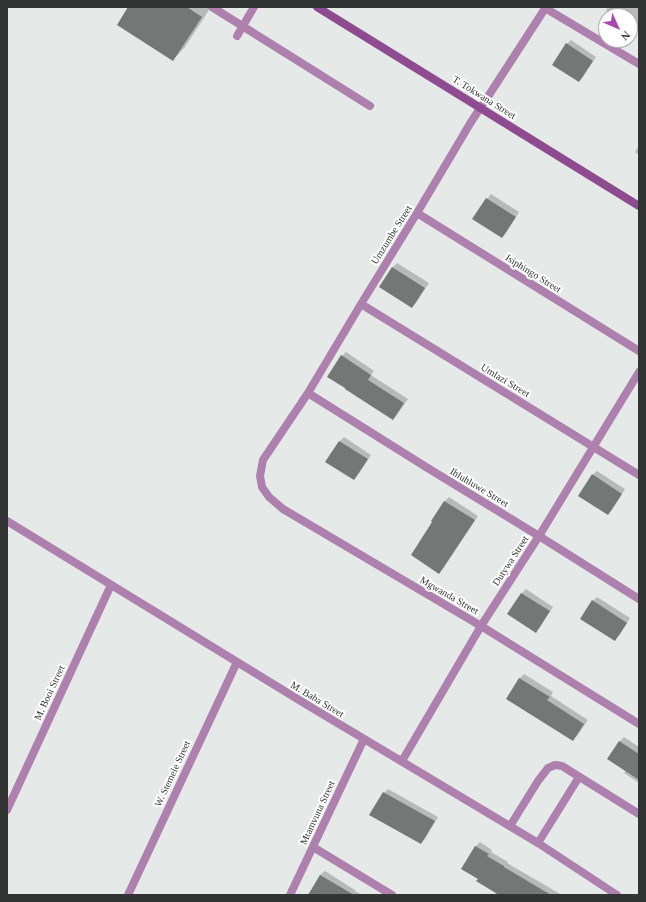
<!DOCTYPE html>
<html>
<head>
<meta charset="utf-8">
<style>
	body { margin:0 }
	#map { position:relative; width:646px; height:902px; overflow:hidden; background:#e5e9e8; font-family:Georgia,serif }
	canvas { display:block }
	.frame { position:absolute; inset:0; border:8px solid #333534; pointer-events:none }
	.north { position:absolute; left:598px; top:8px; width:40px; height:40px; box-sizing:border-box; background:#fff; border:1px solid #adaeae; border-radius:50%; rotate:135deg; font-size:11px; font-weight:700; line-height:16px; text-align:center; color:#333534 }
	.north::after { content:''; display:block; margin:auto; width:14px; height:18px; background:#aa46ac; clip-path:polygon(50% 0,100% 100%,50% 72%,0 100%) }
</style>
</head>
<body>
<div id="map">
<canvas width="646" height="902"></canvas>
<div class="frame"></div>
<div class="north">N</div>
</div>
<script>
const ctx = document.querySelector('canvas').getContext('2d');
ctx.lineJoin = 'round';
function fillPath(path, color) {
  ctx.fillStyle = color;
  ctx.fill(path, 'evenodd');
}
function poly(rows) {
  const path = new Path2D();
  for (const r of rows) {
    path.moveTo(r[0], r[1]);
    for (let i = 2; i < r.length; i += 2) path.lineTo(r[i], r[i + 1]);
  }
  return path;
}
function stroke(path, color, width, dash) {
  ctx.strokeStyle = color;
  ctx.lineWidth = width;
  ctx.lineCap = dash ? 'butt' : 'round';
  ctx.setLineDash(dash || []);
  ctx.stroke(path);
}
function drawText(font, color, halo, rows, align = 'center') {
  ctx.font = font + ' Georgia,serif';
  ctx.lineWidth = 4;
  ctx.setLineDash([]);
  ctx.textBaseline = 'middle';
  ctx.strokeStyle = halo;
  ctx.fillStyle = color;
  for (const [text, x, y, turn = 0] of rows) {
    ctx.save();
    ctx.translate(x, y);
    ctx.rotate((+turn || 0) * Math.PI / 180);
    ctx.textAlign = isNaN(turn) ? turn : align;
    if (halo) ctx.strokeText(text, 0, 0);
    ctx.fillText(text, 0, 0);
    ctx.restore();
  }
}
fillPath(poly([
	[129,7,211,7,185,47,173,60],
	[608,7,639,7,639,27,636,30,630,26,630,16,615,16,606,10],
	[571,40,596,57,583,77,579,81,567,44],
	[639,146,639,155,635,152],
	[491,194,519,212,506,233,502,237,474,219,487,199],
	[397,263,429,283,416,303,412,307,380,287,393,267],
	[346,352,374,371,371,375,408,399,397,415,393,419,346,388,342,356],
	[344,437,371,455,358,475,354,479,327,461,340,441],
	[597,471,625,489,612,510,608,514,593,475],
	[449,497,478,516,443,569,439,573,434,521,433,521,445,501],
	[526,589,553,607,540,627,536,631,509,614,522,593],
	[597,597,630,618,619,636,614,640,593,601],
	[524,674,553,692,551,696,588,720,577,736,573,740,507,698,520,678],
	[624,737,639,747,639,783,624,773,626,770,608,759,620,741],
	[388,789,438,817,425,839,421,843,384,793],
	[480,842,492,850,491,852,508,862,507,863,562,895,498,895,495,893,496,892,479,879,475,847],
	[325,871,355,890,355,891,362,895,309,895,320,875]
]), '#0003');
fillPath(poly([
	[128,7,187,7,202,17,173,61,117,25],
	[566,43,593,61,579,82,552,65],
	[486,198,516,217,502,238,472,219],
	[392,267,425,288,412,308,379,287],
	[341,355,371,375,368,380,404,403,393,420,345,389,345,388,327,377],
	[339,441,368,459,354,480,325,462],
	[592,474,622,494,608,515,578,496],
	[444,501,475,520,439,574,411,555,432,522,431,521],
	[521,593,550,611,536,633,507,614],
	[592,600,627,623,615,641,580,619],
	[519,678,550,697,547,700,584,724,573,741,506,699],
	[619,741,639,754,639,780,607,759],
	[383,792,435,821,421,844,369,815],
	[475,846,489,854,487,856,504,866,504,867,551,895,499,895,476,881,478,879,461,869],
	[320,875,354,895,308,895]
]), '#737776');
stroke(poly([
	[212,7,370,106],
	[237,36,254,7],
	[510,826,538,781,548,768,555,765,562,766,639,814],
	[538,843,579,777]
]), '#ae80ae', 8);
stroke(poly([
	[546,7,489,95,471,122,417,213,361,304,308,393,263,460,260,476,262,487,269,497,283,509,481,626,639,724],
	[545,8,639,64],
	[417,213,639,351],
	[361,304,639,475],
	[308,393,426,467,539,536,639,599],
	[7,521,304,703,538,843,617,895],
	[402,761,481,626,539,536,639,372],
	[7,810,111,585],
	[313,847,392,895],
	[128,895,237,662],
	[290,895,364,739]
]), '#ae80ae', 8);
stroke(poly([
	[317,7,639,206]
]), '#8f4b8f', 8);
drawText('10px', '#333534', '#fff', [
	["T. Tokwana Street",484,98,32],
	["Umzumbe Street",392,235,-58],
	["Isiphingo Street",533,274,32],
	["Umlazi Street",505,381,31],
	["Ihluhluwe Street",479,488,31],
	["Dutywa Street",511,561,-57],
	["Mgwanda Street",449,596,30],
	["M. Booi Street",50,693,-65],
	["M. Baba Street",317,700,31],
	["W. Stemele Street",173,774,-65],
	["Mtamvuna Street",318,813,-65]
]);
</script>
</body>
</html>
